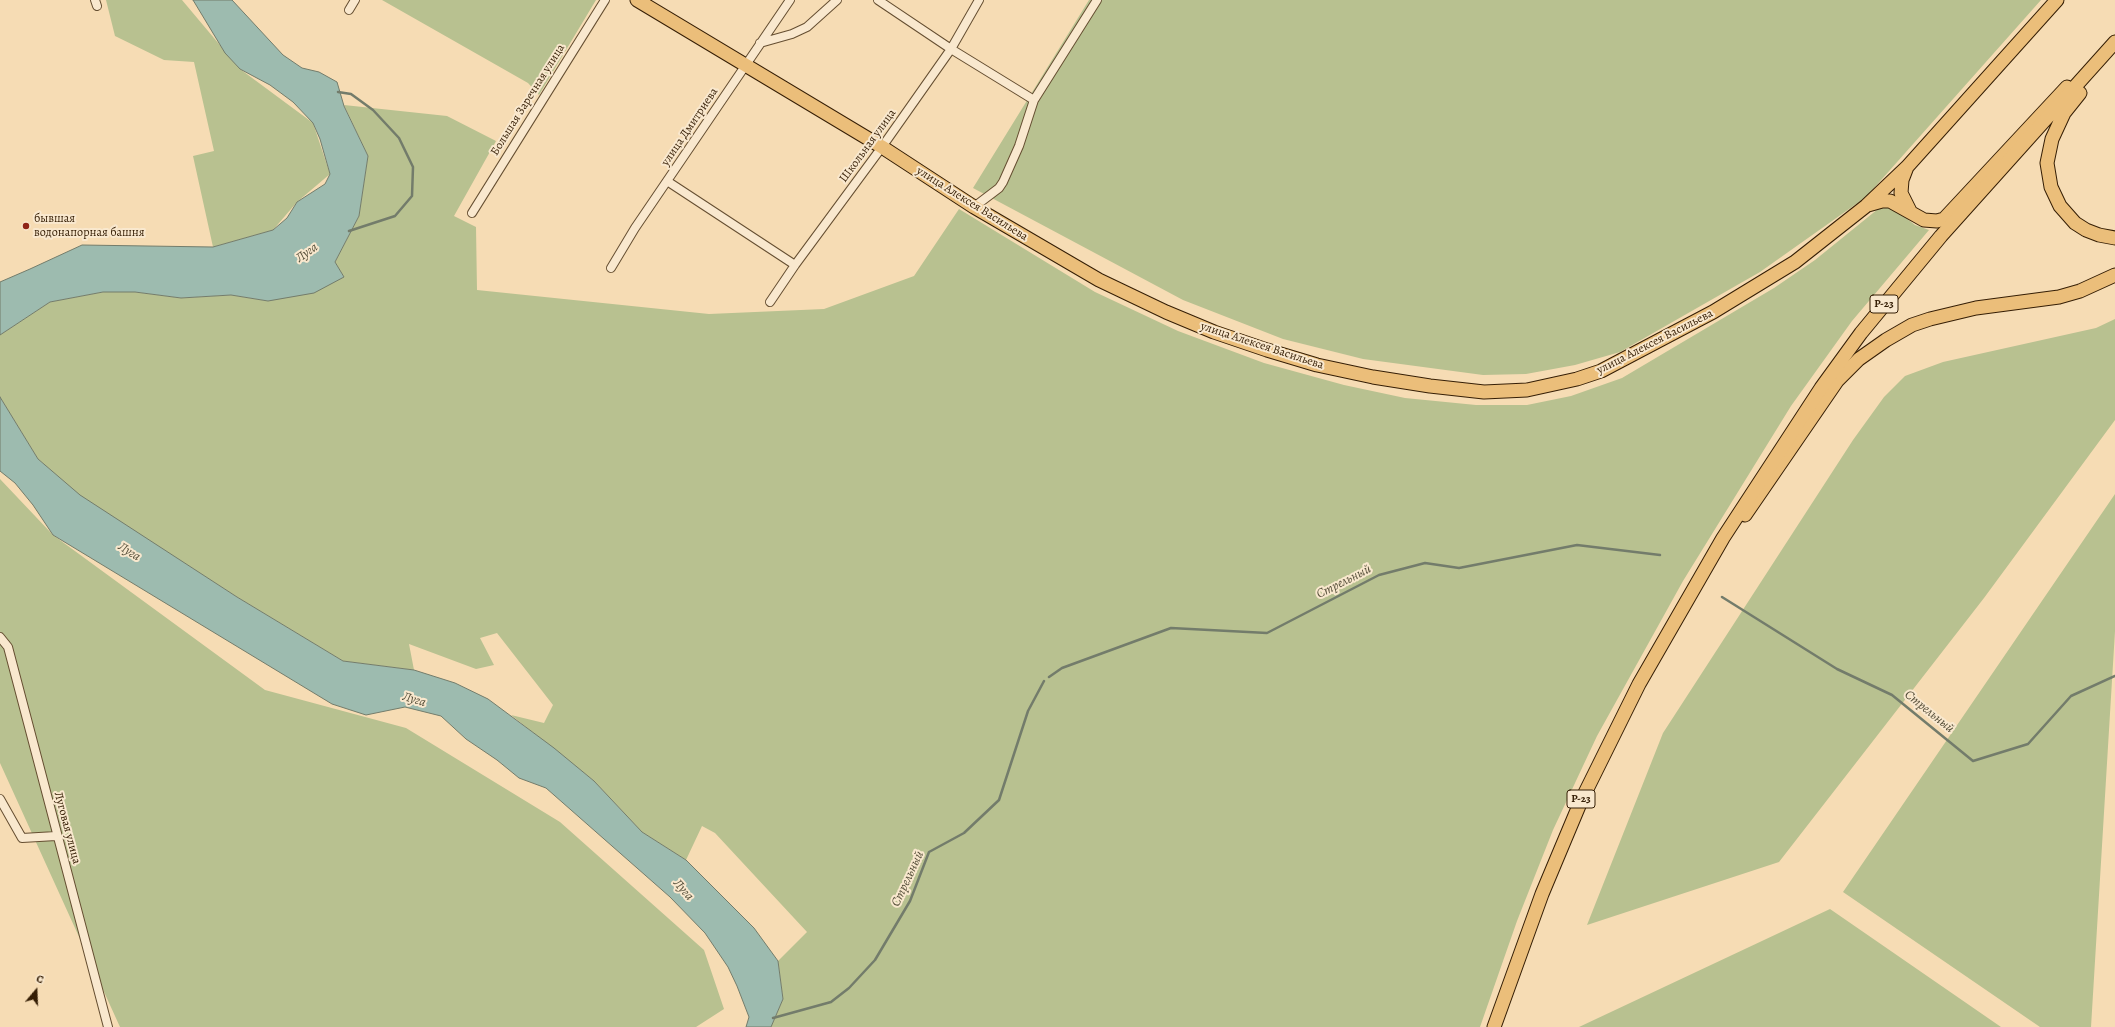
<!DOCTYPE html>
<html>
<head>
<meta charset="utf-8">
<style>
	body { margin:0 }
	#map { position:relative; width:2115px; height:1027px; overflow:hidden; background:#f6dcb4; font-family:Alegreya,serif }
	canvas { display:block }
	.north { position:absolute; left:16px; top:971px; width:40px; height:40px; -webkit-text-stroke:3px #f9e8ce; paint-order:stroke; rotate:19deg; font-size:11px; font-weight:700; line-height:16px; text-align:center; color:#351e05 }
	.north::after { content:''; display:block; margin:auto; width:14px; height:18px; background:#351e05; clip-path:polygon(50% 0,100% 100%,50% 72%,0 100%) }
</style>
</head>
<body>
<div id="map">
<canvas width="2115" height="1027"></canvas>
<div class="north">С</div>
</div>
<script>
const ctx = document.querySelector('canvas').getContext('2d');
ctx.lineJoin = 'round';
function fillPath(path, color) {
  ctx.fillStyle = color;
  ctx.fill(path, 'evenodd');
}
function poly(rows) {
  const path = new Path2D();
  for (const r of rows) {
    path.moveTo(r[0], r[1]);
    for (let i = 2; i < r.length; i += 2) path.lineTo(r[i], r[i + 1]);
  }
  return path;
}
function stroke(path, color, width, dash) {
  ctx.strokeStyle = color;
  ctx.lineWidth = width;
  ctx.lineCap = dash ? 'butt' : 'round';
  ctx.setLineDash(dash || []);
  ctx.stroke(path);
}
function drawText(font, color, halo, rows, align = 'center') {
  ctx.font = font + ' Alegreya,serif';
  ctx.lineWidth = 4;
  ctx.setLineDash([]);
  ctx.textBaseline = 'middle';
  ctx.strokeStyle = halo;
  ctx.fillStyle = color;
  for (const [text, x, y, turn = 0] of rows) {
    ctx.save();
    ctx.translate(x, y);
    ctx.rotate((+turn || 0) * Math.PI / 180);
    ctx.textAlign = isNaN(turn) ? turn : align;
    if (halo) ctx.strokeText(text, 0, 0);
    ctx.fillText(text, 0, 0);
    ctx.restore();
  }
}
fillPath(poly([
	[106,0,182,0,240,69,313,123,330,174,297,202,273,230,213,247,193,156,214,151,194,62,164,60,115,36],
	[382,0,596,0,539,95,528,83],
	[1089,0,2041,0,1866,197,1760,272,1620,352,1575,365,1526,374,1483,375,1363,359,1283,339,1183,300,973,188],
	[344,105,447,116,496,141,454,216,476,227,477,290,709,314,824,309,914,276,959,209,1095,292,1178,331,1264,363,1344,385,1405,398,1476,405,1527,405,1571,396,1622,378,1774,288,1815,260,1878,209,1889,207,1897,211,1915,225,1929,230,1852,321,1791,406,1683,581,1597,736,1553,830,1517,921,1480,1027,771,1027,783,999,778,961,807,932,715,833,702,826,686,860,642,832,594,781,511,715,544,723,553,705,497,633,480,638,494,665,476,669,409,644,414,670,343,661,237,597,80,496,38,459,0,397,0,335,50,302,103,292,135,292,181,298,231,295,268,301,344,277,335,262,359,216,368,156],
	[2115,319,2115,420,1984,598,1779,862,1587,925,1663,733,1853,440,1884,397,1905,376,1943,362,2096,328],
	[0,479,53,535,265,690,406,728,560,822,704,950,724,1009,696,1027,120,1027,0,763],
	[2115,494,2115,631,2091,1027,2040,1027,1843,892],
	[1830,909,2001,1027,1579,1027]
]), '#b8c190');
const water = poly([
	[193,0,232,0,283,55,302,68,319,72,337,82,344,106,368,156,359,216,335,262,344,277,314,293,268,301,231,295,181,298,135,292,103,292,50,302,0,335,0,282,30,269,82,245,213,247,273,230,287,218,297,202,325,184,330,174,320,139,313,123,293,102,270,85,240,69,225,53,193,0],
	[0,397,38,459,80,495,237,597,343,661,414,670,455,683,488,699,554,748,594,781,642,832,686,860,754,928,778,961,783,999,771,1027,746,1027,749,1017,737,986,728,967,705,933,670,897,546,788,519,778,497,760,466,739,441,716,405,707,366,715,332,704,53,535,33,505,15,483,0,471,0,397]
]);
fillPath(water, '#9dbbaf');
stroke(water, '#737c6b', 1);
stroke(poly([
	[338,92,351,94,373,110,399,138,413,167,412,196,395,216,349,231],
	[1722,597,1837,669,1892,695,1973,761,2028,744,2071,696,2115,676],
	[1049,677,1062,668,1171,628,1267,633,1379,575,1425,563,1459,568,1577,545,1660,555],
	[773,1018,831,1002,849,988,875,960,910,901,929,852,964,833,999,800,1028,711,1044,681]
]), '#737c6b', 2.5);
const minor = poly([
	[95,0,97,6],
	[878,0,951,49,1034,100],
	[349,10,355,0],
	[760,43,792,34,807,27,837,0],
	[667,181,795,265],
	[974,207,999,188,1003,182,1019,146,1034,100,1097,0],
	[472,213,605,0],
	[611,268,635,228,790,0],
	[770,302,795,265,882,147,951,49,979,0],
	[0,637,8,647,108,1027],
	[0,799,22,838,56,836]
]);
const primary = poly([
	[637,0,882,147,974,207,1099,280,1166,312,1214,332,1267,350,1317,365,1373,377,1430,386,1484,392,1527,390,1577,379,1601,371,1713,312,1795,262,1866,206,1907,167],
	[1868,205,1882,201,1890,201,1924,220,1937,221,1944,219,2067,87],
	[1910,211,1901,193,1902,180,1907,167,2057,0],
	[1745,515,1837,381,1859,359,1886,340,1912,325,1930,319,1976,308,2059,297,2080,291,2115,275]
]);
const trunk = poly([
	[2080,93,2064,113,2052,139,2047,163,2051,187,2060,206,2075,223,2086,230,2099,235,2115,238],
	[1494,1027,1542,894,1581,801,1639,684,1723,538,1821,388,1861,333,1941,236,2115,42]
]);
stroke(minor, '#654e31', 10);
stroke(primary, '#351e05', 15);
stroke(trunk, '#351e05', 15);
stroke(minor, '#f9e8ce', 8);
stroke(primary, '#ebbe7a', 13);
stroke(trunk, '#ebbe7a', 13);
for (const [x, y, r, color] of [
	[26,226,4,"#8f2418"]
]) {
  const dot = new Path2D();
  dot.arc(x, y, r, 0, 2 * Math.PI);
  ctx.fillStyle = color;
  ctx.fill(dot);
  stroke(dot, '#f9e8ce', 1.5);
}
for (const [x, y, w] of [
	[1884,304,28],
	[1581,799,28]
]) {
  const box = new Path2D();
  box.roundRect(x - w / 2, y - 9, w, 18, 3);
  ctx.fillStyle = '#f9e8ce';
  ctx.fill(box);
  stroke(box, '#351e05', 1);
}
drawText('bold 11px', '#351e05', null, [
	["Р-23",1884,304],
	["Р-23",1581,799]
]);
drawText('12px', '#351e05', '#f9e8ce', [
	["Большая Заречная улица",528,100,-58],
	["улица Дмитриева",690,127,-56],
	["Школьная улица",868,146,-54],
	["улица Алексея Васильева",972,204,32],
	["улица Алексея Васильева",1655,342,-27],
	["улица Алексея Васильева",1262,346,18],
	["Луговая улица",67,828,75]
]);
drawText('12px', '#351e05', '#f9e8ce', [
	["бывшая",34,219],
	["водонапорная башня",34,233]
], 'left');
drawText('italic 13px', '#544d38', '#f9e8ce', [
	["Луга",307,253,-35],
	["Луга",129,552,32],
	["Стрельный",1344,582,-27],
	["Луга",414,700,16],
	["Стрельный",1929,712,39],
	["Стрельный",908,879,-65],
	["Луга",683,890,49]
]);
</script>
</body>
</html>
